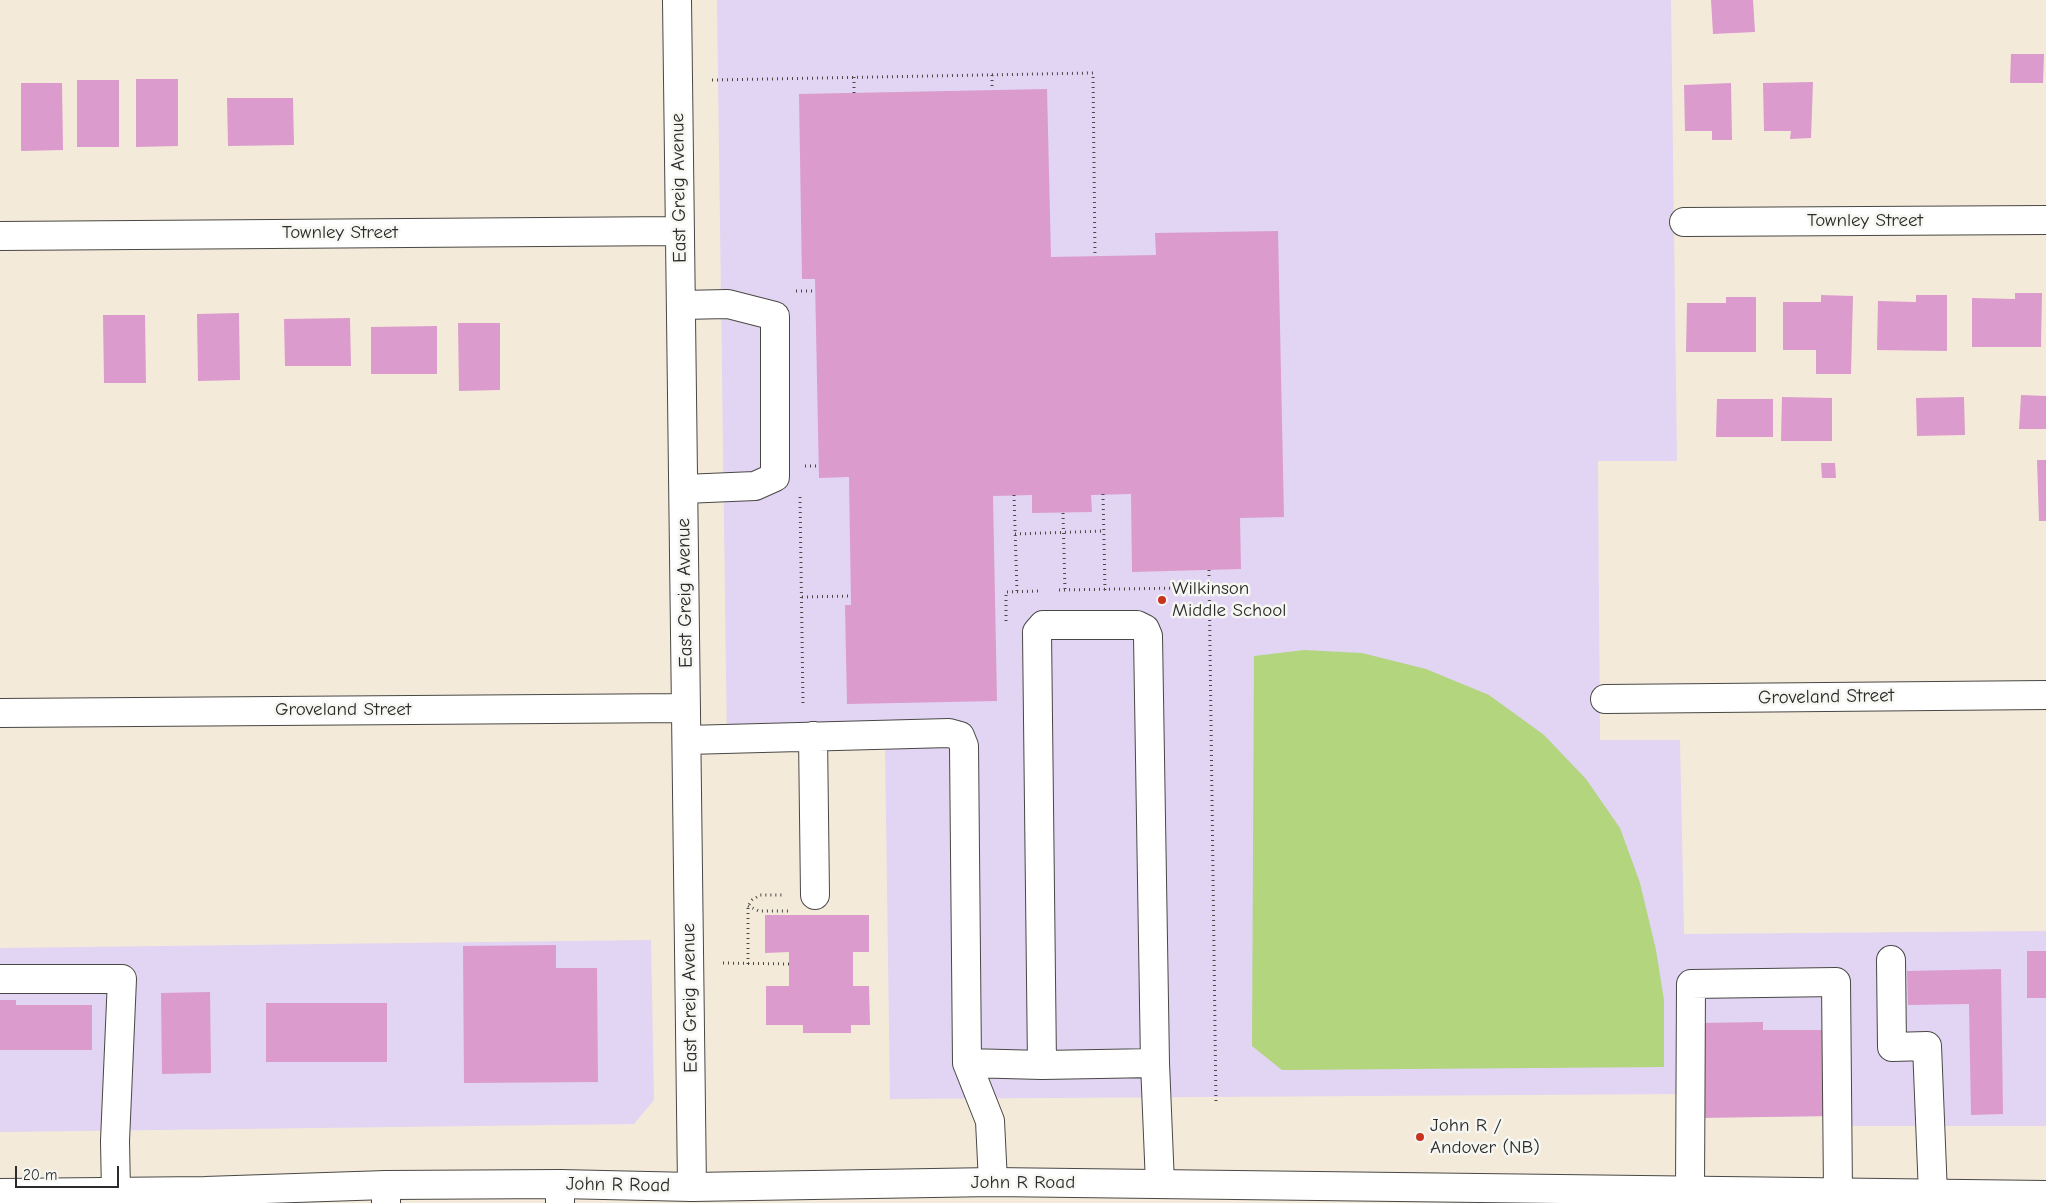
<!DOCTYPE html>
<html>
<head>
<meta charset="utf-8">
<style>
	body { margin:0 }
	#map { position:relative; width:2046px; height:1203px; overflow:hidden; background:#f4eada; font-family:"Comic Neue",sans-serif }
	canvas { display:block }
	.scale { position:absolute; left:15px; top:1166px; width:104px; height:22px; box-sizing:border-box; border:2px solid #2b2b2b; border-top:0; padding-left:6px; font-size:15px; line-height:18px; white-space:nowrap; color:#2b2b2b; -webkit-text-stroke:4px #f6f6f2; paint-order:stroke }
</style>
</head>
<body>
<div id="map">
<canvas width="2046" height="1203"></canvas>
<div class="scale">20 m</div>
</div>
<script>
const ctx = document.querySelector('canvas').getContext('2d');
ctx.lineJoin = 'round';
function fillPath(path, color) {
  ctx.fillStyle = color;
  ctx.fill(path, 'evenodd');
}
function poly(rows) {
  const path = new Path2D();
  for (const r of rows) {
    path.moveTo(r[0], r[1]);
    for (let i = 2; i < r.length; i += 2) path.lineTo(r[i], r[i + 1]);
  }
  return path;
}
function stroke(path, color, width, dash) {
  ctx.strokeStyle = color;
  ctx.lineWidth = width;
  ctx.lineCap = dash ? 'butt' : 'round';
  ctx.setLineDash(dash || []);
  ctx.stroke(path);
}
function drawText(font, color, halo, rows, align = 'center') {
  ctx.font = font + ' "Comic Neue",sans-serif';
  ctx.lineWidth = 5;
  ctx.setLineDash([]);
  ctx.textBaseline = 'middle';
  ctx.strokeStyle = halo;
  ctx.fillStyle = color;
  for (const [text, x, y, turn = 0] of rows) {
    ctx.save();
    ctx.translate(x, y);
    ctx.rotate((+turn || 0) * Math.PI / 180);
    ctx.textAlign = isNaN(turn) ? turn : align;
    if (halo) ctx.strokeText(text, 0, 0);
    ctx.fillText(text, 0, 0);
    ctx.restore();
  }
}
fillPath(poly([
	[717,0,1671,0,1677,461,1598,461,1600,740,1680,740,1684,934,2046,931,2046,1126,1846,1126,1829,1116,1764,1117,1684,1094,890,1099,885,745,727,746],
	[651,940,654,1100,634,1124,0,1132,0,948]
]), '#e2d4f3');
fillPath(poly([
	[1304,650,1362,653,1426,669,1489,695,1544,735,1586,779,1620,828,1640,883,1656,950,1664,1000,1664,1067,1282,1070,1252,1046,1254,656]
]), '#b2d57e');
fillPath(poly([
	[1711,0,1753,0,1755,32,1713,34],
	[2011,54,2044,54,2043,83,2010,83],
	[136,79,178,79,178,146,136,147],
	[77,80,119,80,119,147,77,147],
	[1813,82,1811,138,1790,139,1791,131,1764,131,1763,83],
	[21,83,62,83,63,150,21,151],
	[1731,83,1732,140,1712,140,1712,131,1685,131,1684,85],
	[1047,89,1051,257,1156,255,1155,233,1278,231,1284,517,1240,518,1241,569,1132,572,1131,494,1091,495,1092,512,1032,513,1032,495,993,496,997,701,847,704,845,605,851,605,849,477,819,478,815,279,802,279,799,94],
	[227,98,293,98,294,145,228,146],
	[2015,293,2042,293,2041,347,1972,347,1972,298,2015,299],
	[1821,295,1853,296,1851,374,1816,374,1816,350,1783,350,1783,302,1821,302],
	[1916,295,1947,295,1947,351,1877,350,1878,301,1916,302],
	[1726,297,1756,297,1756,352,1686,352,1687,303,1726,303],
	[239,313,240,380,198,381,197,314],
	[103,315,145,315,146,383,104,383],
	[350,318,351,366,285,366,284,319],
	[458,323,500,323,500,390,459,391],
	[437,326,437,374,371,374,371,327],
	[2021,395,2046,396,2046,429,2019,429],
	[1782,397,1832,398,1832,441,1781,441],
	[1964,397,1965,435,1917,436,1916,398],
	[1717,399,1773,399,1773,437,1716,437],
	[2037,460,2046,460,2046,521,2039,521],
	[1821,463,1835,463,1836,478,1822,478],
	[765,915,869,915,869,952,853,952,853,986,869,986,870,1025,851,1025,851,1033,803,1033,803,1025,766,1025,766,986,789,986,789,952,765,953],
	[556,945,556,968,597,968,598,1082,464,1083,463,946],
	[2027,951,2046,951,2046,998,2027,998],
	[2001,969,2003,1114,1971,1115,1969,1004,1908,1005,1907,971],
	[210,992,211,1073,162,1074,161,993],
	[0,1000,16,1000,16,1005,92,1005,92,1050,0,1050],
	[266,1003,387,1003,387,1062,266,1062],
	[1763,1022,1763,1030,1828,1030,1830,1116,1700,1118,1699,1023]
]), '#db9bcc');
const minor = poly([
	[677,0,692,1187],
	[1684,222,2046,220],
	[0,236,680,231],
	[681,305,728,304,775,316,775,477,755,486,684,489],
	[1605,699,2046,695],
	[0,713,686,708],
	[813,736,815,895],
	[687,740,949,733,960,736,964,746,967,1063,990,1121,993,1182],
	[1891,960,1892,1047,1927,1046,1933,1194],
	[0,979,122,979,115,1141,116,1192],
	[967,1063,1042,1065,1155,1063,1160,1184],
	[1042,1065,1037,632,1043,625,1137,625,1145,629,1148,636,1155,1063],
	[560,1184,560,1203],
	[386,1185,386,1203],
	[1690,1191,1691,984,1836,982,1838,1193]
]);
const major = poly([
	[0,1193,205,1191,386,1185,560,1184,692,1187,993,1182,2046,1195]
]);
stroke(minor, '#494845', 30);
stroke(major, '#494845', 30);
stroke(poly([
	[992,75,992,90],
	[712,80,1093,73,1095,256],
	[854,93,854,77],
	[796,291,815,291],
	[805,466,818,466],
	[1103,494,1105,590],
	[1014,495,1017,592],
	[800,497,803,705],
	[1063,513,1065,590],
	[1015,534,1104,531],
	[1209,570,1216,1105],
	[1059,590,1240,587],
	[802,597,851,596],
	[1006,621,1006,592,1041,591],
	[748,906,759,911,789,911],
	[723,963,789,964],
	[748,964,748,906,752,900,760,895,782,895]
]), '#494845', 3, [1, 4]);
stroke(minor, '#fff', 28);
stroke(major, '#fff', 28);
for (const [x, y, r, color] of [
	[1162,600,5,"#c8321e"],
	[1420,1137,5,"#c8321e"]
]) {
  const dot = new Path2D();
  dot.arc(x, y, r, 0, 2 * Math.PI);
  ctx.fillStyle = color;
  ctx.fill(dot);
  stroke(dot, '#f6f6f2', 2);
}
drawText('19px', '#2b2b2b', '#f6f6f2', [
	["East Greig Avenue",679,188,-91],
	["Townley Street",1865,221],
	["Townley Street",340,233],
	["East Greig Avenue",685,593,-91],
	["Groveland Street",1826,697,-1],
	["Groveland Street",343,710],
	["East Greig Avenue",690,998,-91],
	["John R Road",1023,1183],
	["John R Road",618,1185,1]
]);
drawText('19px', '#2b2b2b', '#f6f6f2', [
	["Wilkinson",1172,589],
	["Middle School",1172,611],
	["John R /",1430,1126],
	["Andover (NB)",1430,1148]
], 'left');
</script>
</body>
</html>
